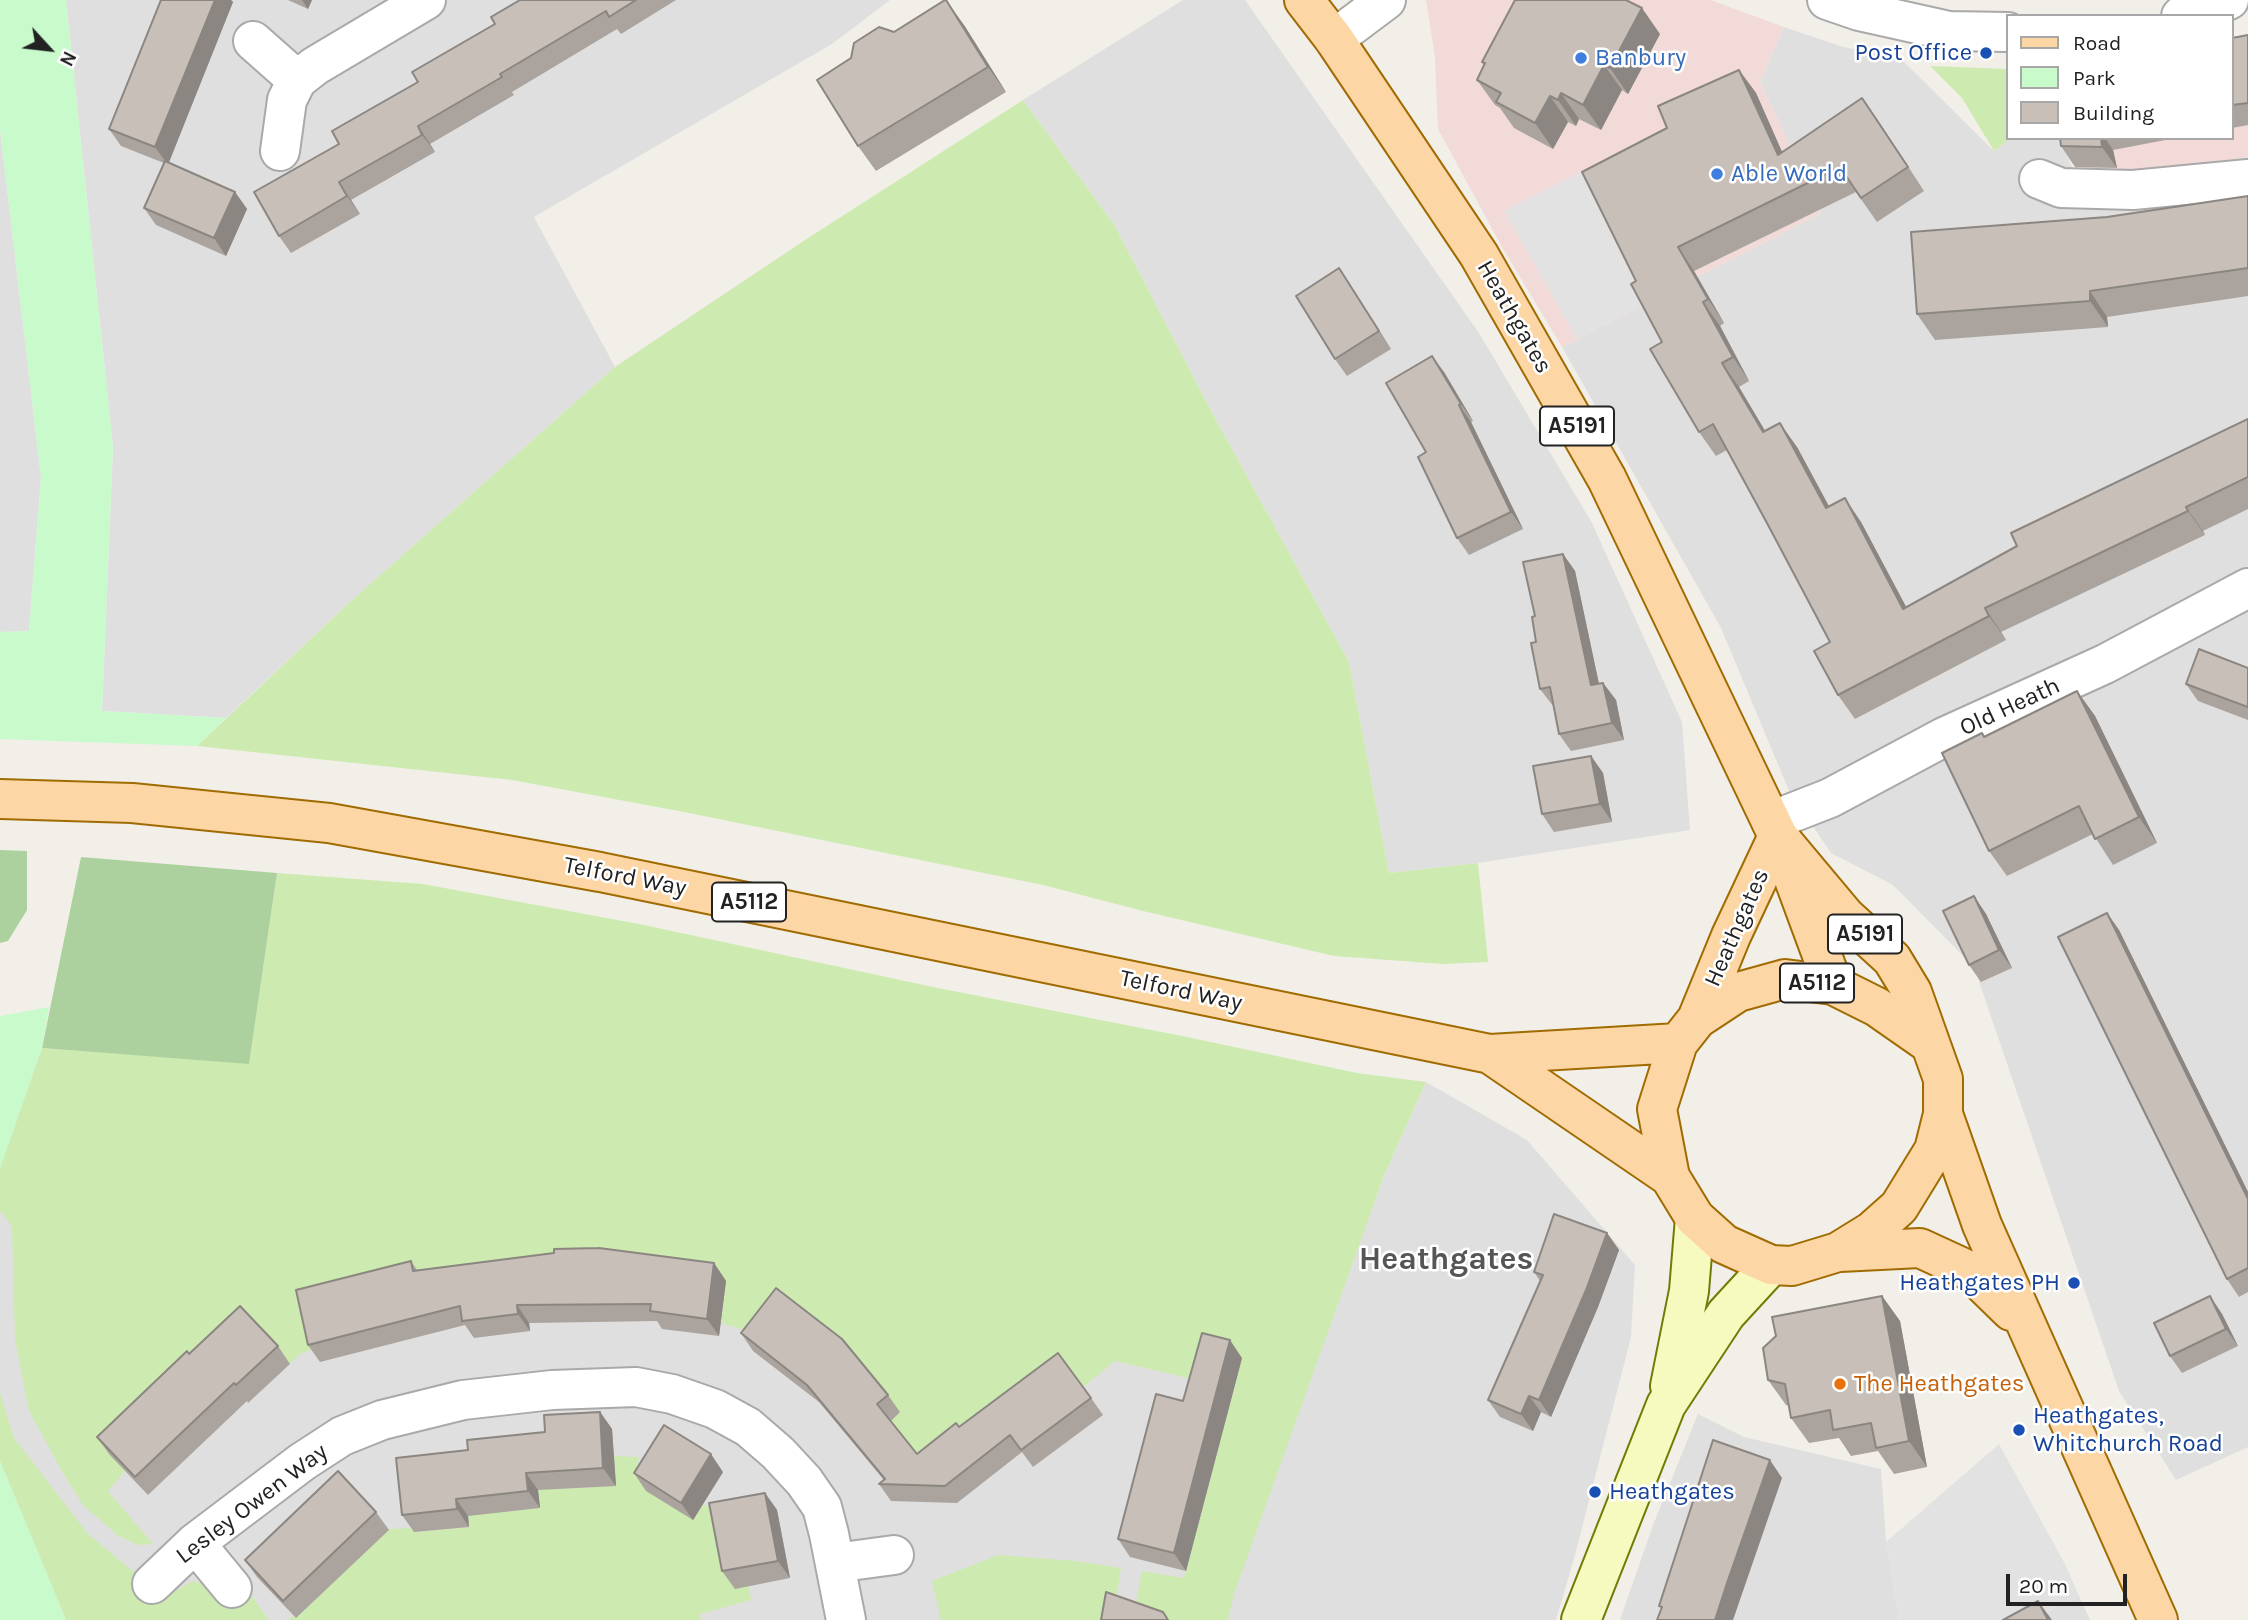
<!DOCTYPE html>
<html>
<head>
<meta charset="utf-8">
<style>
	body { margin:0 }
	#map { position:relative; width:2248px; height:1620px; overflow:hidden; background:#f2efe9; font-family:Karla,sans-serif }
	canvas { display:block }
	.legend { position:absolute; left:2006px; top:14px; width:228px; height:126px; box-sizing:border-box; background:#fff; border:2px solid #a7a7a7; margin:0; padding:9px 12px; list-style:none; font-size:21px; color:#222 }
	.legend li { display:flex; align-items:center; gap:14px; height:35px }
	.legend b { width:35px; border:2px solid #a7a7a7 }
	.north { position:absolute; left:14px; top:14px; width:70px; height:70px; -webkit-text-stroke:5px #fff; paint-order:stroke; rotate:117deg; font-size:19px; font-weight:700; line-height:28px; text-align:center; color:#222 }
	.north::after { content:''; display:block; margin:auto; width:24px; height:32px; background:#222; clip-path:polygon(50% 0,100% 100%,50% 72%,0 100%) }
	.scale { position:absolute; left:2006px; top:1574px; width:121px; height:32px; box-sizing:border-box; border:4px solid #222; border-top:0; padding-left:9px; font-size:21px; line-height:24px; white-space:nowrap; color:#222; -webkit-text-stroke:5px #fff; paint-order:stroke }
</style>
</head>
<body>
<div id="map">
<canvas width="2248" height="1620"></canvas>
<ul class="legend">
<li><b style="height:9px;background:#fcd6a4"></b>Road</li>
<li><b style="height:19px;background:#c8facc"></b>Park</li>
<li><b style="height:19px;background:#c7bfb8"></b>Building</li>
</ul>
<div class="north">N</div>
<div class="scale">20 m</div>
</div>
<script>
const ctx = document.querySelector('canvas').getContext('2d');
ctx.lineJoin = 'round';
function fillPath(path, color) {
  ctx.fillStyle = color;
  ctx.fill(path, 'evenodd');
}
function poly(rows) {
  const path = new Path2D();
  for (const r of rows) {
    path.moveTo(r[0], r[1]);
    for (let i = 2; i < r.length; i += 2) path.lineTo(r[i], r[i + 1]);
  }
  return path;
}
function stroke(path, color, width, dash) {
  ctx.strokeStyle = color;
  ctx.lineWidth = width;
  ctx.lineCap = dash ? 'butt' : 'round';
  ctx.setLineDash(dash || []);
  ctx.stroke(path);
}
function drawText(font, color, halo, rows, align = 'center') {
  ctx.font = font + ' Karla,sans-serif';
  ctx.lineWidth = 5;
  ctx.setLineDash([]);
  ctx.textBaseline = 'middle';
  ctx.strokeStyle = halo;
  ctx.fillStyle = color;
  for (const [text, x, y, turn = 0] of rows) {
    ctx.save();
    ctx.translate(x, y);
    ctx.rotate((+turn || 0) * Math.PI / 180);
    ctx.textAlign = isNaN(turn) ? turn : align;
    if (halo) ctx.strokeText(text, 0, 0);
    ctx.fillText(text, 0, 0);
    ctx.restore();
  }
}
fillPath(poly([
	[66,0,890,0,832,44,534,217,615,367,351,601,226,718,102,711,113,447],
	[1183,0,1245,0,1479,333,1592,523,1682,722,1690,830,1478,863,1389,873,1349,662,1209,407,1115,226,1023,100],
	[1784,27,1843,47,1899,57,1994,151,2011,138,2060,138,2078,182,2248,157,2248,1447,2176,1480,2119,1391,1974,967,1893,885,1831,853,1789,791,1721,628,1562,347,1821,213,1760,81],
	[0,129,41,477,29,631,0,632],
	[42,1048,1062,1348,1301,1405,1384,1176,1426,1082,1527,1140,1635,1265,1631,1337,1575,1555,1556,1620,66,1620,0,1461,0,1168],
	[1698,1414,1744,1437,1881,1469,1886,1542,1899,1620,1620,1620,1653,1525],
	[2079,1596,2090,1620,2030,1620]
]), '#e0dfdf');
fillPath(poly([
	[1426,0,1711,0,1784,27,1760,81,1821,213,1562,347,1502,247,1438,129,1435,57],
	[2248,52,2248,157,2078,182,2070,138,2232,138,2232,55]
]), '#f2dad9');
fillPath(poly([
	[1930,66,2008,69,2008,138,2011,138,1994,151,1962,98],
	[1023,100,1115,226,1209,407,1349,662,1389,873,1478,863,1488,962,1443,964,1334,956,1143,911,1043,885,684,812,512,780,197,746,351,601,615,367,805,240],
	[277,873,423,884,644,925,933,987,1187,1037,1357,1073,1426,1082,1384,1176,1234,1594,1228,1620,1133,1620,1142,1571,1184,1578,1234,1389,1115,1361,1082,1388,921,1461,764,1336,721,1323,726,1281,624,1300,317,1348,300,1354,290,1364,252,1323,108,1491,153,1544,138,1545,117,1535,83,1505,63,1473,29,1411,15,1340,12,1226,0,1211,0,1168,42,1048,249,1063],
	[0,1393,14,1438,88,1534,164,1597,193,1581,210,1587,246,1588,269,1620,66,1620,0,1461],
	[614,1456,639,1457,637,1469,720,1513,735,1589,749,1586,751,1600,700,1614,701,1620,288,1620,293,1615,296,1618,389,1529,414,1528,415,1532,469,1527,468,1515,540,1508,538,1488,559,1489,615,1486],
	[998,1555,1076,1561,1121,1568,1113,1620,941,1620,932,1581]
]), '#cdebb0');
fillPath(poly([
	[0,850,27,851,27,910,8,941,0,943],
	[81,857,277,873,249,1064,42,1048]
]), '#add19e');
fillPath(poly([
	[0,0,66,0,113,447,102,711,226,718,197,746,0,739,0,632,29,631,41,477,0,129],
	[49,1007,42,1048,0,1168,0,1016],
	[0,1461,66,1620,0,1620]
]), '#c8facc');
fillPath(poly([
	[1671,126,1650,301,1577,339,1504,211],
	[1999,1444,2066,1566,2079,1596,2030,1620,1899,1620,1886,1542]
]), '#e2e2e2');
const minor = poly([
	[253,41,297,80],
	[280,151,287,100,297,80,315,66,426,0],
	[2039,179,2061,188,2133,190,2248,179],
	[1771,821,1830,798,1944,737,2105,664,2248,588],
	[195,1543,232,1588],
	[835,1563,894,1555],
	[152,1584,195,1543,302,1462,342,1436,382,1420,463,1400,552,1390,636,1387,672,1394,715,1409,748,1427,778,1453,804,1481,822,1507,829,1534,846,1620]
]);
const tertiary = poly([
	[1827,0,1859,11,1949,31,2008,32],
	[2181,16,2229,0],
	[1334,39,1386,0]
]);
const secondary = poly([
	[1670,1386,1689,1291,1695,1218],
	[1581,1620,1666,1405,1726,1314,1771,1265]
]);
const primary = poly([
	[1304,0,1334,39,1479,255,1607,479,1778,836,1833,985],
	[0,799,132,803,329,823,600,872,1490,1054,1678,1043],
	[1778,836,1845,916,1892,959,1912,992,1943,1079,1943,1114,1934,1150,1899,1207,1872,1231,1838,1252,1792,1266,1771,1265,1724,1244,1695,1218,1670,1177,1657,1109,1678,1043,1697,1019,1738,992,1785,979,1833,985,1877,1007,1930,1044],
	[1697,1019,1731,936,1778,836],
	[1490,1054,1670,1177],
	[1943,1114,1982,1225,2158,1620],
	[1840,1252,1920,1248,1970,1271,2011,1311]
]);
stroke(minor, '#a9a9a9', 42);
stroke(tertiary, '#a9a9a9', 42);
stroke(secondary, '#707d05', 42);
stroke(primary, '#a06b00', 42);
stroke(minor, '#fff', 38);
stroke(tertiary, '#fff', 38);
stroke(secondary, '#f7fabf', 38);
stroke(primary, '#fcd6a4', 38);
fillPath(poly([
	[161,0,231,0,233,2,168,163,235,192,247,209,226,256,156,225,144,208,164,163,121,146,109,129],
	[288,0,312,0,308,9],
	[520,0,676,0,621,34,617,29,512,92,514,95,430,144,435,152,351,200,360,214,291,253,279,236,339,144,495,24],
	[964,25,1006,92,876,171,858,146,894,32],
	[1660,34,1628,94,1622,90,1601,130,1579,119,1576,126,1568,122,1553,149,1514,128,1500,108,1495,105,1477,80,1484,65,1482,62],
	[2248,35,2248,125,2232,128,2232,38],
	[1739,70,1756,93,1782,152,1862,98,1924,191,1877,222,1856,192,1694,271,1724,323,1720,326,1749,381,1739,387,1765,431,1797,447,1829,507,1861,522,1906,607,2248,419,2248,509,2203,531,2205,535,2001,632,2006,640,1855,719,1838,695,1830,642,1727,450,1716,456,1699,432,1636,281,1667,128],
	[2060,138,2176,138,2113,150,2117,168,2075,167,2061,146],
	[2248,196,2248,296,2107,317,2108,327,1935,340,1917,314,2107,217],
	[1339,268,1391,349,1347,376,1335,359],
	[1444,372,1473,421,1471,422,1523,529,1469,555,1457,538,1426,452],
	[1563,554,1575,571,1599,684,1603,683,1616,700,1624,740,1571,751,1559,734,1553,706,1540,689,1535,616],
	[2248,668,2248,720,2198,701,2186,684],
	[2077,691,2095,716,2157,843,2113,865,2093,834,2007,876,1989,851,1984,736],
	[1591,756,1603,773,1612,822,1554,832,1542,814],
	[1974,896,1986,914,2012,968,1981,982,1969,965],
	[2107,913,2119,930,2248,1192,2248,1292,2239,1297,2227,1279],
	[1607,1233,1619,1250,1598,1307,1551,1417,1541,1412,1533,1431,1500,1417,1488,1400,1540,1281,1534,1272],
	[411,1261,417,1270,714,1263,726,1281,719,1336,662,1329,657,1321,529,1323,530,1331,474,1338,465,1325,320,1362,308,1345],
	[1882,1296,1900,1321,1927,1467,1894,1474,1878,1451,1851,1456,1839,1438,1809,1443,1791,1418,1789,1406,1786,1405,1768,1380],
	[2210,1296,2222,1314,2238,1346,2182,1373,2170,1356],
	[741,1333,888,1395,900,1412,891,1421,917,1454,959,1427,1091,1398,1103,1415,1033,1467,1022,1452,957,1503,891,1501,879,1484,884,1480,819,1402,753,1351],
	[278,1346,290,1364,248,1403,247,1401,148,1495,109,1454,97,1437,189,1354],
	[1242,1358,1186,1571,1130,1557,1118,1539,1183,1401],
	[600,1412,612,1429,616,1486,538,1490,540,1508,468,1516,469,1527,414,1532,402,1515,545,1432],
	[723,1472,693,1520,646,1491,634,1473],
	[765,1493,777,1510,790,1578,735,1589,722,1571],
	[376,1512,389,1530,296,1618,257,1577,245,1560]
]), '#aba49e');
fillPath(poly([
	[215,0,231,0,233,2,168,165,155,147],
	[302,0,312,0,308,9],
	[946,0,964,25,1006,92,988,67],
	[1642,8,1660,34,1628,94,1610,68],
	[1604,65,1622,90,1601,130,1583,105],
	[1739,70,1756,93,1794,179,1778,155],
	[1561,93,1579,119,1576,126,1558,100],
	[1550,96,1568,122,1553,149,1535,123],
	[1862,98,1879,122,1924,191],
	[418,126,430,144,435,152,422,135],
	[2101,138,2105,138,2113,150,2117,168,2102,147],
	[339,182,351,200,360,214,347,196],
	[235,192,247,209,226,256,214,238],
	[1678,247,1694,271,1724,323,1708,299],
	[1339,268,1351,286,1391,349,1379,331],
	[2090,291,2107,317,2108,327,2090,301],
	[1703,302,1720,326,1749,381,1733,357],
	[1432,356,1444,372,1473,421,1461,404],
	[1722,363,1739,387,1780,456,1763,432],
	[1459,405,1471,422,1523,529,1511,512],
	[1780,423,1797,447,1843,532,1826,508],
	[1845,498,1861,522,1920,633,1903,609],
	[2186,507,2203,531,2205,535,2188,511],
	[1563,554,1575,571,1603,703,1591,685],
	[1985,608,2001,632,2006,640,1989,616],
	[1603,683,1616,700,1624,740,1612,723],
	[2077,691,2095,716,2157,843,2139,817],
	[1591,756,1603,773,1612,822,1600,804],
	[1974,896,1986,914,2012,968,1999,950],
	[2107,913,2119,930,2248,1192,2248,1199],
	[1607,1233,1619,1250,1598,1307,1551,1417,1539,1400],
	[714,1263,726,1281,719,1336,707,1319],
	[1882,1296,1900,1321,1927,1467,1909,1441],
	[2210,1296,2222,1314,2238,1346,2226,1329],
	[517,1305,529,1323,530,1331,518,1314],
	[1230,1340,1242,1358,1186,1571,1174,1553],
	[1529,1396,1541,1412,1533,1431,1521,1414],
	[600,1412,612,1429,616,1486,603,1468],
	[711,1454,723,1472,693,1520,681,1503],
	[1770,1460,1782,1478,1733,1620,1715,1620,1727,1583],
	[526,1473,538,1490,540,1508,528,1491],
	[765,1493,777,1510,790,1578,778,1561],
	[456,1499,468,1516,469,1527,457,1509],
	[2038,1601,2052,1620,2048,1620]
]), '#8b8681');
const building = poly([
	[161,0,215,0,155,147,109,129,161,0],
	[520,0,636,0,609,17,606,11,500,74,502,77,418,126,422,135,339,182,347,196,279,236,254,192,339,144,332,131,418,82,412,72,495,24,491,17,520,0],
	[945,0,946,0,988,67,858,146,817,80,851,58,854,43,879,27,894,32,945,0],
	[1515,0,1626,0,1642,8,1610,68,1604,65,1583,105,1561,93,1558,100,1550,96,1535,123,1496,102,1501,93,1477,80,1485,63,1482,62,1515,0],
	[2248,35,2248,103,2232,105,2232,38,2248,35],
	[1739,70,1778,155,1862,98,1908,167,1861,198,1840,167,1678,247,1708,299,1703,302,1733,357,1722,363,1763,432,1780,423,1826,508,1845,498,1903,609,2017,546,2011,533,2248,419,2248,477,2186,507,2188,511,1985,608,1989,616,1838,695,1814,651,1830,642,1767,523,1713,424,1699,432,1650,349,1662,342,1631,284,1636,281,1582,172,1667,128,1658,106,1739,70],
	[2060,138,2101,138,2102,147,2061,146,2060,138],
	[165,161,235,192,214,238,144,208,165,161],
	[2248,196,2248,268,2090,291,2090,301,1917,314,1911,232,2107,217,2248,196],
	[1339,268,1379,331,1335,359,1296,296,1339,268],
	[1432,356,1461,404,1459,405,1511,512,1457,538,1418,457,1426,452,1386,383,1432,356],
	[1563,554,1591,685,1603,683,1612,723,1559,734,1550,687,1540,689,1531,643,1536,642,1532,617,1535,616,1523,562,1563,554],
	[2199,649,2248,668,2248,707,2186,684,2199,649],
	[2077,691,2139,817,2095,839,2079,806,1989,851,1942,753,1982,733,1984,737,2077,691],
	[1591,756,1600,804,1542,814,1533,766,1591,756],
	[1974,896,1999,950,1969,965,1943,911,1974,896],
	[2107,913,2248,1199,2248,1268,2227,1279,2058,937,2107,913],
	[1554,1214,1607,1233,1586,1290,1539,1400,1529,1396,1521,1414,1488,1400,1543,1275,1534,1272,1554,1214],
	[599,1248,714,1263,707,1319,650,1311,651,1304,517,1305,518,1314,462,1321,460,1306,308,1345,296,1290,411,1261,413,1271,554,1253,554,1249,599,1248],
	[776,1288,842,1339,888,1395,877,1404,917,1454,956,1423,959,1427,1058,1353,1091,1398,1021,1450,1010,1435,945,1486,879,1484,885,1479,807,1385,741,1333,776,1288],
	[1882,1296,1909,1441,1876,1448,1871,1423,1833,1430,1830,1410,1791,1418,1785,1384,1768,1380,1763,1348,1776,1336,1772,1317,1882,1296],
	[2210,1296,2226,1329,2170,1356,2154,1323,2210,1296],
	[240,1306,278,1346,236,1385,234,1383,135,1477,97,1437,187,1351,189,1354,240,1306],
	[1202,1333,1230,1340,1174,1553,1118,1539,1156,1394,1183,1401,1202,1333],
	[600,1412,603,1468,526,1473,528,1491,456,1499,457,1509,402,1515,396,1458,468,1450,467,1440,545,1432,544,1415,600,1412],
	[664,1425,711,1454,681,1503,634,1473,664,1425],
	[1713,1440,1770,1460,1727,1583,1715,1620,1657,1620,1662,1607,1659,1606,1713,1440],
	[338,1471,376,1512,283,1601,245,1560,338,1471],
	[765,1493,778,1561,722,1571,709,1503,765,1493],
	[1106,1592,1163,1612,1168,1620,1101,1620,1106,1592],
	[2038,1601,2048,1620,2003,1620,2038,1601]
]);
fillPath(building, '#c7bfb8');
stroke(building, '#8b8681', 2);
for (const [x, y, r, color] of [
	[1986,53,7,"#1a4fb4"],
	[1581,58,7,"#3f7fe0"],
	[1717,174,7,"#3f7fe0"],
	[2074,1283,7,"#1a4fb4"],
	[1840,1384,7,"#e8710a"],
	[2019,1430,7,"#1a4fb4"],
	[1595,1492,7,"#1a4fb4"]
]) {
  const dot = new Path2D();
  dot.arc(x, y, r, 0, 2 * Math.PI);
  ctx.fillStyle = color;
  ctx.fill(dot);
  stroke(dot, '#fff', 2.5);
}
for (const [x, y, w] of [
	[1577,426,74],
	[749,902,74],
	[1865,934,74],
	[1817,983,74]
]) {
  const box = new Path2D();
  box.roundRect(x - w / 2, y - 19.5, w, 39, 5);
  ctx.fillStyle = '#fff';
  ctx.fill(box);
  stroke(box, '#222', 2);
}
drawText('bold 23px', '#222', null, [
	["A5191",1577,426],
	["A5112",749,902],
	["A5191",1865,934],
	["A5112",1817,983]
]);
drawText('24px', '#164399', '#fff', [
	["Post Office",1972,53],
	["Heathgates PH",2060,1283],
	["Heathgates,",2033,1416,"left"],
	["Whitchurch Road",2033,1444,"left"],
	["Heathgates",1609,1492,"left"]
], 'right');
drawText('24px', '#366cbe', '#fff', [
	["Banbury",1595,58],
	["Able World",1731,174]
], 'left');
drawText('24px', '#222', '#fff', [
	["Heathgates",1514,317,60],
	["Old Heath",2010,707,-25],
	["Telford Way",625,877,11],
	["Heathgates",1737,928,-66],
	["Telford Way",1181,991,12],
	["Lesley Owen Way",252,1504,-37]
]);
drawText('24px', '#c56008', '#fff', [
	["The Heathgates",1854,1384]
], 'left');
drawText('bold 32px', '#555', '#fff', [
	["Heathgates",1446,1260]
]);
</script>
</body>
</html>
